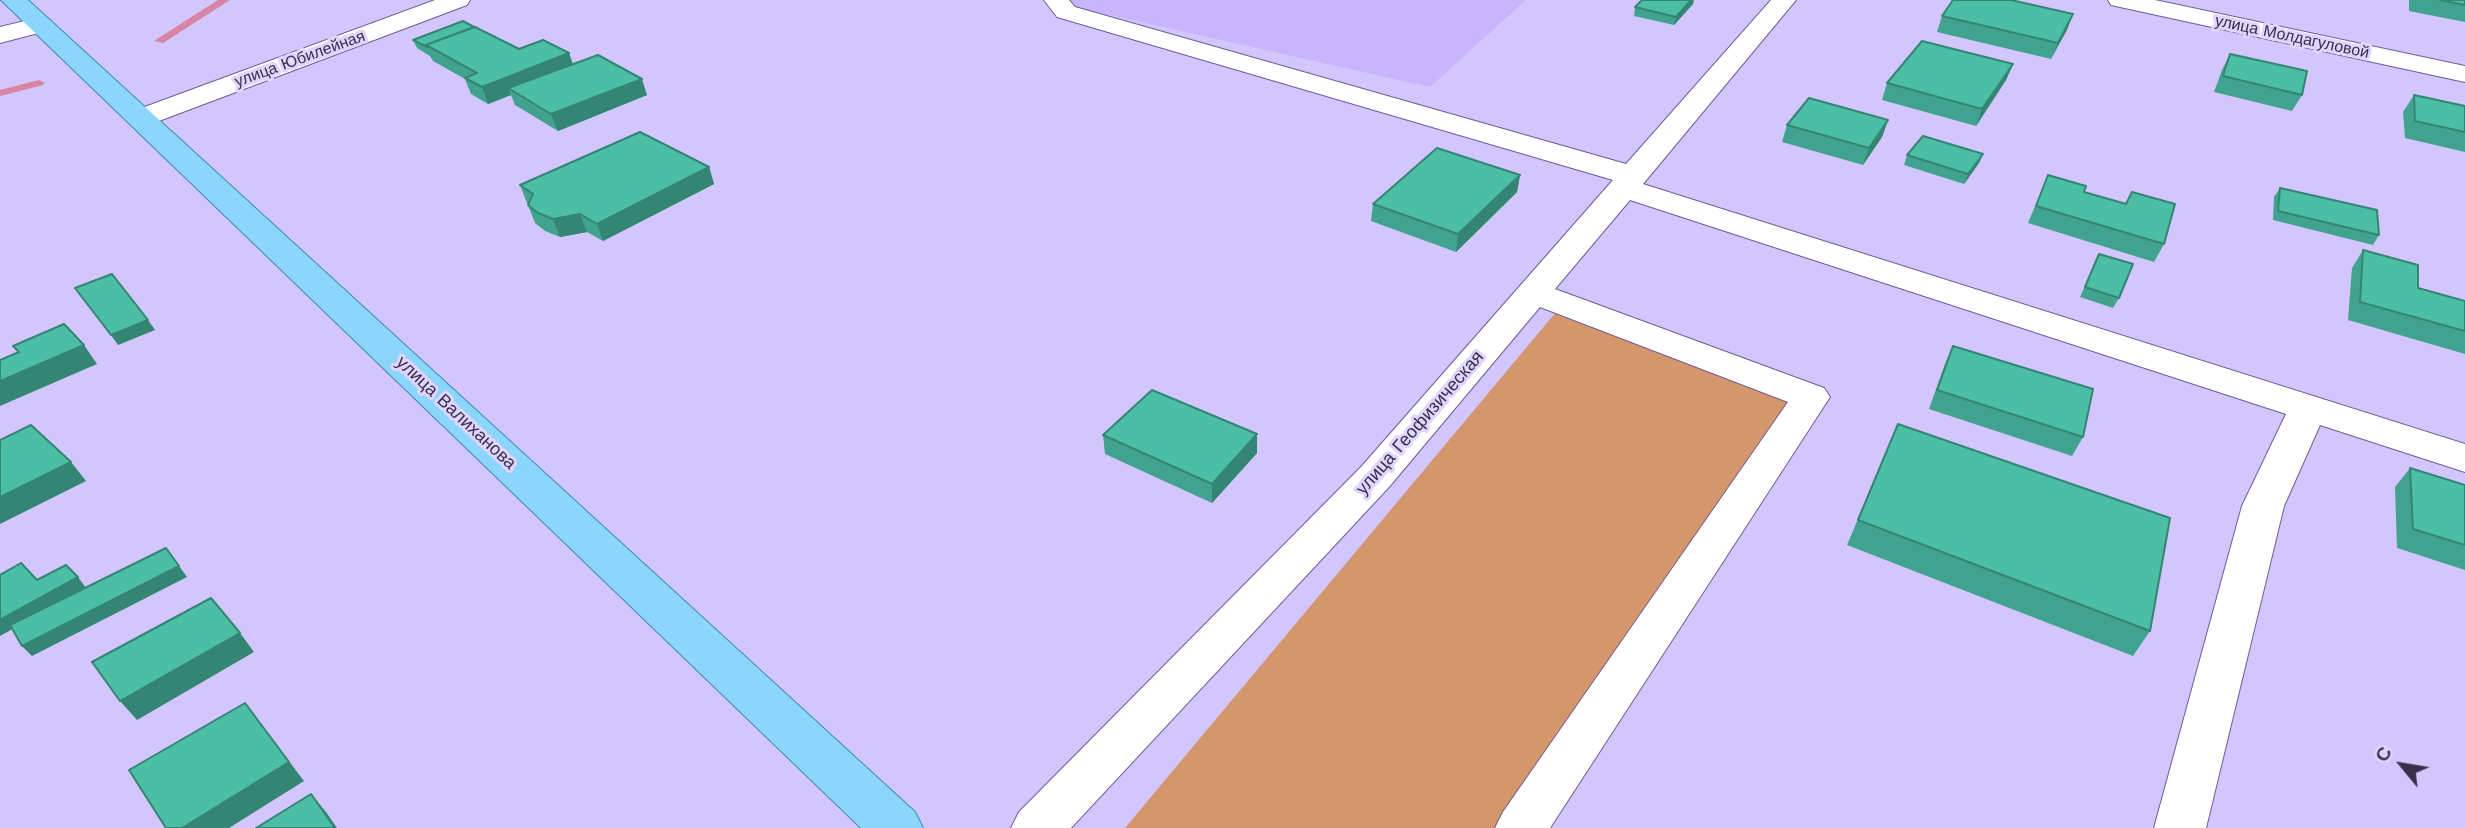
<!DOCTYPE html>
<html>
<head>
<meta charset="utf-8">
<style>
	body { margin:0 }
	#map { position:relative; width:2465px; height:828px; overflow:hidden; background:#d3c6fc; font-family:"Work Sans",sans-serif }
	canvas { display:block }
	.north { position:absolute; left:2367px; top:730px; width:70px; height:70px; -webkit-text-stroke:5px #dfd5fe; paint-order:stroke; rotate:300deg; font-size:19px; font-weight:700; line-height:28px; text-align:center; color:#38304b }
	.north::after { content:''; display:block; margin:auto; width:24px; height:32px; background:#38304b; clip-path:polygon(50% 0,100% 100%,50% 72%,0 100%) }
</style>
</head>
<body>
<div id="map">
<canvas width="2465" height="828"></canvas>
<div class="north">С</div>
</div>
<script>
const ctx = document.querySelector('canvas').getContext('2d');
ctx.lineJoin = 'round';
function fillPath(path, color) {
  ctx.fillStyle = color;
  ctx.fill(path, 'evenodd');
}
function poly(rows) {
  const path = new Path2D();
  for (const r of rows) {
    path.moveTo(r[0], r[1]);
    for (let i = 2; i < r.length; i += 2) path.lineTo(r[i], r[i + 1]);
  }
  return path;
}
function stroke(path, color, width, dash) {
  ctx.strokeStyle = color;
  ctx.lineWidth = width;
  ctx.lineCap = dash ? 'butt' : 'round';
  ctx.setLineDash(dash || []);
  ctx.stroke(path);
}
function drawText(font, color, halo, rows, align = 'center') {
  ctx.font = font + ' "Work Sans",sans-serif';
  ctx.lineWidth = 6;
  ctx.setLineDash([]);
  ctx.textBaseline = 'middle';
  ctx.strokeStyle = halo;
  ctx.fillStyle = color;
  for (const [text, x, y, turn = 0] of rows) {
    ctx.save();
    ctx.translate(x, y);
    ctx.rotate((+turn || 0) * Math.PI / 180);
    ctx.textAlign = isNaN(turn) ? turn : align;
    if (halo) ctx.strokeText(text, 0, 0);
    ctx.fillText(text, 0, 0);
    ctx.restore();
  }
}
fillPath(poly([
	[1043,0,1526,0,1430,87]
]), '#c9b5fe');
fillPath(poly([
	[1556,312,1789,400,1494,828,1125,828]
]), '#d4976b');
fillPath(poly([
	[218,0,230,0,163,43,154,41,218,0],
	[39,80,45,83,43,85,0,96,0,90,39,80]
]), '#d884a4');
const minor = poly([
	[435,0,470,0,467,5,151,124,141,127,131,124,127,118,131,112,435,0],
	[1044,0,1069,0,1075,7,1626,164,1771,0,1796,0,1643,184,2465,444,2465,472,2320,425,2284,506,2206,828,2154,828,2242,506,2286,414,1630,200,1555,289,1824,388,1830,397,1550,828,1495,828,1503,812,1788,402,1540,307,1389,487,1071,828,1011,828,1019,812,1361,467,1613,180,1057,17,1044,0],
	[2108,0,2155,0,2465,66,2465,82,2120,7,2111,5,2108,0],
	[41,17,50,20,54,25,50,30,0,43,0,27,41,17]
]);
const major = poly([
	[1,0,28,0,915,812,923,828,861,828,1,0]
]);
stroke(minor, '#6e5d98', 2);
stroke(major, '#3d89bc', 2);
fillPath(minor, '#fff');
fillPath(major, '#8cd5fb');
fillPath(poly([
	[2409,0,2465,0,2465,22,2409,11],
	[1693,4,1674,25,1634,16,1635,7],
	[2073,14,2051,59,1937,32,1942,16],
	[413,40,569,53,573,64,647,95,558,131,515,105,511,95,488,104,471,94,465,79,433,61,430,56,417,48],
	[2230,54,2302,95,2292,111,2214,92,2222,70],
	[2013,64,2006,80,1976,126,1882,100,1887,83],
	[2414,95,2465,106,2465,152,2405,138,2403,112],
	[1888,120,1882,137,1863,165,1782,142,1787,125],
	[1983,154,1979,163,1964,184,1904,165,1907,155],
	[709,167,714,184,603,241,587,232,560,237,545,231,535,223,528,205,528,204,527,203,520,185],
	[1520,175,1517,192,1456,252,1371,221,1373,204],
	[2048,175,2084,192,2126,204,2164,244,2154,262,2028,223],
	[2280,188,2379,235,2373,245,2273,220,2274,197],
	[2363,250,2418,288,2465,301,2465,354,2348,320,2352,268],
	[2099,254,2119,298,2113,308,2080,297],
	[1953,346,2083,437,2072,456,1929,409,1945,364],
	[1898,424,2150,631,2133,656,1847,545],
	[1257,434,1257,453,1212,503,1105,454,1103,435],
	[2410,468,2465,485,2465,570,2397,548,2395,487]
]), '#41a38f');
fillPath(poly([
	[1691,0,1694,0,1693,4,1674,25,1676,17],
	[2073,14,2067,30,2051,59,2058,43],
	[569,53,574,69,508,88,511,95,488,104,482,87],
	[2013,64,2006,80,1976,126,1982,109],
	[642,79,647,95,558,131,551,114],
	[1888,120,1882,137,1863,165,1869,148],
	[1983,154,1979,163,1964,184,1968,174],
	[709,167,714,184,603,241,597,224],
	[1520,175,1517,192,1456,252,1458,234],
	[580,214,587,232,560,237,553,219],
	[148,320,155,330,118,345,111,335],
	[84,345,97,364,0,406,0,381],
	[1257,434,1257,453,1212,503,1212,484],
	[71,462,86,481,0,524,0,497],
	[166,548,187,577,32,656,22,646],
	[78,577,86,588,0,636,0,620],
	[240,633,254,652,137,720,120,701],
	[245,703,304,781,229,828,182,828],
	[311,794,326,812,337,828,335,828]
]), '#358574');
const building = poly([
	[1642,0,1691,0,1676,17,1635,7,1642,0],
	[1953,0,2011,0,2073,14,2058,43,1942,16,1953,0],
	[2440,0,2465,0,2465,5,2440,0],
	[463,21,474,27,426,45,427,47,413,40,463,21],
	[475,27,519,49,543,40,569,53,482,87,465,78,477,73,426,45,475,27],
	[1922,41,2013,64,1982,109,1887,83,1922,41],
	[2230,54,2307,71,2302,95,2223,76,2230,54],
	[598,55,642,79,551,114,508,88,598,55],
	[2414,95,2465,106,2465,132,2415,121,2414,95],
	[1809,98,1888,120,1869,148,1787,125,1809,98],
	[640,132,709,167,597,224,580,214,553,219,538,213,528,205,533,194,520,185,640,132],
	[1923,136,1983,154,1968,174,1907,155,1923,136],
	[1437,148,1520,175,1458,234,1373,204,1437,148],
	[2048,175,2086,186,2084,192,2126,204,2132,192,2175,204,2164,244,2036,206,2048,175],
	[2280,188,2377,210,2379,235,2278,211,2280,188],
	[2363,250,2418,265,2418,288,2465,301,2465,331,2360,302,2363,250],
	[2099,254,2133,264,2119,298,2085,287,2099,254],
	[112,274,148,320,111,335,75,288,112,274],
	[64,324,84,345,0,381,0,360,19,352,13,346,64,324],
	[1953,346,2093,389,2083,437,1937,390,1953,346],
	[1152,390,1257,434,1212,484,1103,435,1152,390],
	[1898,424,2170,518,2150,631,1858,520,1898,424],
	[31,425,71,462,0,497,0,440,31,425],
	[2410,468,2465,485,2465,545,2413,529,2410,468],
	[166,548,179,566,22,646,10,625,166,548],
	[21,563,37,580,66,565,78,577,0,620,0,575,21,563],
	[211,598,240,633,120,701,92,662,211,598],
	[245,703,289,762,182,828,166,828,129,770,245,703],
	[311,794,335,828,256,828,311,794]
]);
fillPath(building, '#4cbea6');
stroke(building, '#358574', 2);
drawText('16px', '#38304b', '#dfd5fe', [
	["улица Молдагуловой",2292,37,12],
	["улица Юбилейная",300,59,-20]
]);
drawText('18px', '#38304b', '#dfd5fe', [
	["улица Валиханова",456,413,43],
	["улица Геофизическая",1420,423,-49]
]);
</script>
</body>
</html>
